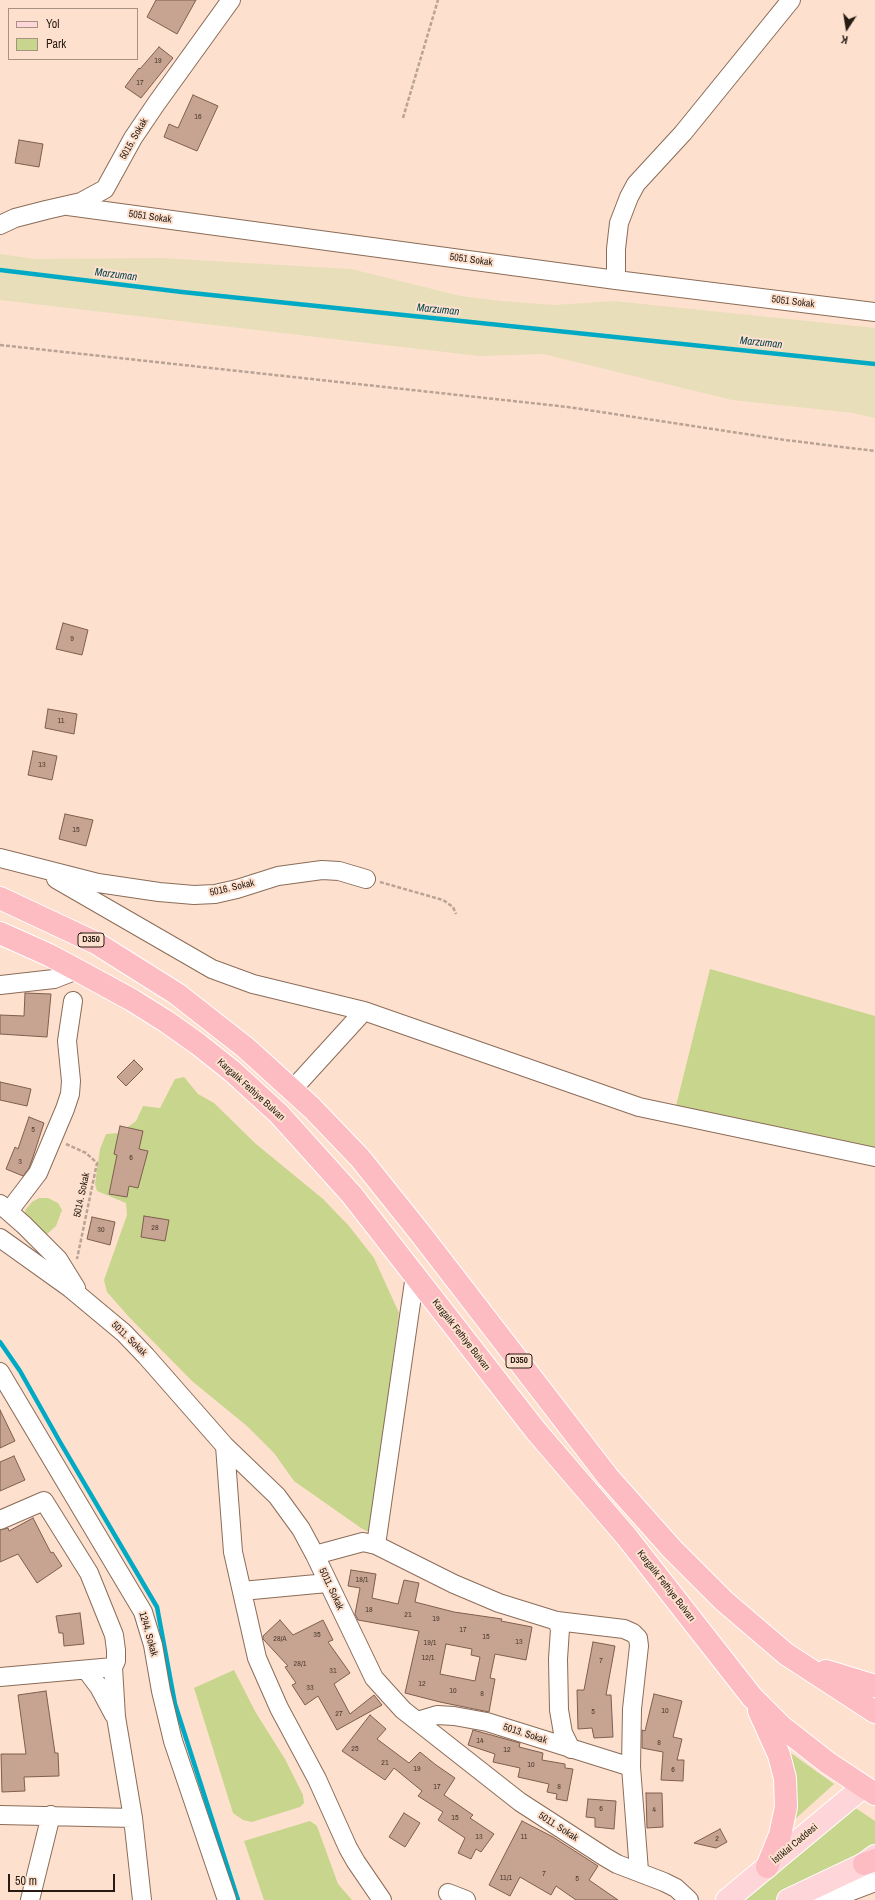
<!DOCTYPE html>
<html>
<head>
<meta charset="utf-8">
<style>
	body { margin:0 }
	#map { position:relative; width:875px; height:1900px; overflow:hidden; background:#fde1ce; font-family:"Archivo Narrow",sans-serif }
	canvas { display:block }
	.legend { position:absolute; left:8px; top:8px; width:130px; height:52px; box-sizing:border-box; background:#fde1ce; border:1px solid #a79183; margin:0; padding:5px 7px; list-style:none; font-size:12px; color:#261a12 }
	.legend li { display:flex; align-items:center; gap:8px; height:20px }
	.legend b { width:20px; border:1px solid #a79183 }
	.north { position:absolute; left:827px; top:8px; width:40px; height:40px; -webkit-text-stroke:3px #fde1ce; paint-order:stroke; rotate:192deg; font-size:11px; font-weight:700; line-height:16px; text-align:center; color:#261a12 }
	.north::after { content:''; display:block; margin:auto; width:14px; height:18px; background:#261a12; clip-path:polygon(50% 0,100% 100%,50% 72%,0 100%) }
	.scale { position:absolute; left:8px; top:1874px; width:107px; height:18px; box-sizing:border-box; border:2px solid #261a12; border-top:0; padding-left:5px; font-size:12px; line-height:14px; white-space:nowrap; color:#261a12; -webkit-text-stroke:3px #fde1ce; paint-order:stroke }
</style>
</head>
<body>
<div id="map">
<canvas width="875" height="1900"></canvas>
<ul class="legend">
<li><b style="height:5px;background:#fed6da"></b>Yol</li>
<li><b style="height:11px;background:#c7d58d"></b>Park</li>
</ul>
<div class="north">K</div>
<div class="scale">50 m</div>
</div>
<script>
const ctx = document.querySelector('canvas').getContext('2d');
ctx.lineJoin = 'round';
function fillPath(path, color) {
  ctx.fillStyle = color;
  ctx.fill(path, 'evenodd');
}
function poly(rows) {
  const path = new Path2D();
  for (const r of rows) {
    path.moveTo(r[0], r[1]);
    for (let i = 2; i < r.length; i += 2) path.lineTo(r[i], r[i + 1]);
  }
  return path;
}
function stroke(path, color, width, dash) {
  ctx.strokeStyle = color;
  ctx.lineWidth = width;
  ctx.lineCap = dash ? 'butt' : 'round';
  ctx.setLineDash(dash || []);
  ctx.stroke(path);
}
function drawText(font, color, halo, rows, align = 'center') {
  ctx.font = font + ' "Archivo Narrow",sans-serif';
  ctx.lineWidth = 4;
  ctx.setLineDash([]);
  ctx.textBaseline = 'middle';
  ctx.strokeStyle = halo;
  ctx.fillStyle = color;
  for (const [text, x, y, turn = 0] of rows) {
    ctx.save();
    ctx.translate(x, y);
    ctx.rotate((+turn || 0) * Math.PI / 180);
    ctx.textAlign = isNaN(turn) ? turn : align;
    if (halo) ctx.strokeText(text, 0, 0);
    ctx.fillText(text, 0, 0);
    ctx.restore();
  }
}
fillPath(poly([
	[710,969,875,1016,875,1153,674,1114],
	[184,1077,198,1094,214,1103,256,1144,323,1199,349,1226,374,1258,399,1313,371,1533,361,1528,294,1481,274,1453,247,1426,192,1381,129,1317,107,1292,104,1280,127,1215,126,1203,97,1191,95,1184,100,1149,106,1134,120,1133,136,1121,143,1106,160,1108,175,1079],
	[39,1198,48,1198,58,1203,62,1210,56,1226,46,1235,23,1217,26,1209,32,1202],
	[234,1670,256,1713,285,1759,303,1795,304,1803,300,1807,252,1822,243,1820,233,1813,194,1688],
	[788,1751,834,1784,793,1821,796,1802,796,1787],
	[854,1807,875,1821,875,1849,780,1900,739,1900],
	[310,1821,317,1826,338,1884,352,1900,264,1900,244,1841]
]), '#c7d58d');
fillPath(poly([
	[0,254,35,259,160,258,351,269,461,296,501,301,555,305,614,301,875,328,875,418,853,413,732,400,543,354,479,356,0,300]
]), '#e8deb9');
stroke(poly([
	[0,270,182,292,875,364],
	[0,1342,20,1371,60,1442,157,1607,175,1704,238,1900]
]), '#00aac5', 4.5);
const building = poly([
	[156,0,196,0,177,34,147,17,156,0],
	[159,47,173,58,141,98,125,87,139,68,140,69,159,47],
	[193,95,218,106,197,151,164,137,169,124,178,128,193,95],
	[19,140,43,144,39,167,15,163,19,140],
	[63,623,88,630,82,655,56,649,63,623],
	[48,709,77,714,74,734,45,728,48,709],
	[33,751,57,756,52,780,28,775,33,751],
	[65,814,93,820,86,846,59,839,65,814],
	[25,993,51,994,47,1037,0,1034,0,1015,24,1016,25,993],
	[134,1060,143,1069,126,1086,117,1077,134,1060],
	[0,1082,31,1089,27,1106,0,1100,0,1082],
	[29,1117,44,1123,33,1157,29,1168,23,1176,6,1169,15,1147,18,1149,29,1117],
	[120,1126,143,1131,139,1149,148,1151,138,1188,129,1186,127,1197,109,1194,117,1155,114,1154,120,1126],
	[144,1216,169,1220,165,1241,141,1237,144,1216],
	[92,1217,115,1222,110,1245,87,1239,92,1217],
	[0,1410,15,1441,0,1448,0,1410],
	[14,1456,25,1480,0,1491,0,1462,14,1456],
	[33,1518,51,1553,53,1552,62,1566,37,1583,18,1554,0,1562,0,1530,8,1528,9,1531,33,1518],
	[351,1570,376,1574,372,1598,398,1604,404,1580,419,1583,415,1602,454,1612,502,1619,501,1621,532,1627,526,1660,495,1654,490,1678,495,1679,489,1712,440,1702,405,1693,419,1631,358,1620,355,1614,360,1588,348,1586,351,1570],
	[446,1644,472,1649,471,1655,480,1657,475,1681,440,1674,446,1644],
	[80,1613,84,1644,64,1646,63,1633,59,1633,56,1616,80,1613],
	[280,1620,293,1635,323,1620,333,1640,328,1642,350,1673,334,1684,350,1714,374,1695,382,1705,337,1730,318,1696,305,1705,292,1685,296,1683,285,1667,288,1666,263,1639,263,1636,280,1620],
	[593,1642,615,1646,606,1695,611,1695,613,1737,594,1738,592,1728,578,1729,577,1690,584,1690,593,1642],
	[46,1691,55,1753,58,1753,59,1776,24,1777,25,1791,2,1792,1,1754,26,1754,18,1695,46,1691],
	[654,1694,682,1701,673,1737,682,1739,677,1760,684,1760,683,1781,661,1780,663,1752,642,1748,642,1730,645,1731,654,1694],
	[370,1715,386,1729,377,1739,409,1763,420,1752,436,1765,455,1778,444,1795,473,1815,470,1818,494,1834,481,1852,476,1849,471,1859,458,1853,465,1838,438,1820,443,1812,418,1796,422,1791,394,1768,385,1780,342,1751,370,1715],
	[473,1730,520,1743,519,1747,543,1753,542,1760,565,1764,565,1768,573,1769,567,1801,556,1799,557,1794,547,1792,549,1784,518,1777,520,1768,493,1762,495,1754,468,1745,473,1730],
	[646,1793,662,1793,663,1827,647,1828,646,1793],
	[588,1799,616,1801,614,1829,595,1827,595,1818,586,1817,588,1799],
	[404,1813,420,1823,405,1847,389,1837,404,1813],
	[522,1821,553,1837,598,1866,589,1880,618,1900,576,1900,556,1886,551,1895,520,1877,510,1896,489,1885,522,1821],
	[720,1829,727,1842,716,1848,694,1843,720,1829]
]);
fillPath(building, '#c7a391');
stroke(building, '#7f5e4e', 1);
const minor = poly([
	[68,206,616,280,875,312],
	[0,225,15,218,46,210,81,202,105,189,133,138,156,104,231,0],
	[616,280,616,249,619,223,629,197,636,184,683,133,791,0],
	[0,858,98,883,159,892,194,895,215,894,237,889,278,876,322,870,339,871,366,879],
	[56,879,212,969,253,984,364,1011],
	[0,985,54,979,77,970],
	[292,1090,364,1011,639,1107,875,1157],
	[0,1204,24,1225,58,1259,76,1288],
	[9,1211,38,1173,65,1109,70,1094,71,1081,67,1041,73,1001],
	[0,1238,70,1288,124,1333,146,1356,225,1446,277,1496,301,1529,315,1555,374,1678,403,1710,520,1802,605,1857,617,1864,664,1882,676,1888,689,1900],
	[0,1372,143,1612,153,1645,161,1691,173,1741,227,1900],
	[225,1446,233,1552,257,1658,279,1708,317,1779,348,1848,356,1862,382,1900],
	[0,1520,44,1501,89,1573,114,1635,116,1650,116,1661,113,1667,0,1677],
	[376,1545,415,1275],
	[315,1555,363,1542,376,1545,454,1584,499,1603,557,1621,624,1629,633,1633,638,1638,639,1646,632,1709,631,1767,639,1871],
	[242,1591,327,1583],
	[557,1621,560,1629,558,1659,559,1710,563,1733,571,1749],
	[113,1667,116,1717,133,1818,142,1900],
	[87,1671,99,1687,114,1715],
	[417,1721,437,1715,454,1716,487,1722,631,1767],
	[0,1815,133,1818],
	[448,1893,466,1900],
	[836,1897,875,1882],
	[30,1900,51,1815],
	[813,1900,836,1897,843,1900]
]);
const major = poly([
	[727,1900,863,1787],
	[788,1900,864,1864,875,1856]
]);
const highway = poly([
	[0,898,96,943,177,994,246,1048,312,1108,360,1158,420,1233,608,1477,672,1549,724,1601,786,1654,875,1712],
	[0,933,49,955,77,970,132,1000,167,1022,198,1044,232,1071,279,1114,352,1195,536,1431,626,1536,752,1697,782,1727,828,1763,875,1794],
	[826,1671,875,1686],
	[759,1711,779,1755,785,1778,786,1807,780,1835,767,1867],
	[864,1864,875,1860]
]);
stroke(minor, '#8b6c58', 20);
stroke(major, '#fff', 24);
stroke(highway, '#fff', 24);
stroke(poly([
	[403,118,438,0],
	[0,345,568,407,785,440,875,451],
	[380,882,443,900,453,907,456,914],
	[66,1144,86,1153,97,1163,77,1259]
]), '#baa394', 2.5, [4, 2]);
stroke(minor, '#fff', 18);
stroke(major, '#fed6da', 22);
stroke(highway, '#fdbbc2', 22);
drawText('8px', '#4e3c32', null, [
	["19",158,61],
	["17",140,83],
	["16",198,117],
	["9",72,639],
	["11",61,721],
	["13",42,765],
	["15",76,830],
	["5",33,1130],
	["6",131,1158],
	["3",20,1162],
	["28",155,1228],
	["30",101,1230],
	["18/1",362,1580],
	["18",369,1610],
	["21",408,1615],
	["19",436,1619],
	["17",463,1630],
	["35",317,1635],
	["15",486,1637],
	["28/A",280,1639],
	["13",519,1642],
	["19/1",430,1643],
	["12/1",428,1658],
	["7",601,1661],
	["28/1",300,1664],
	["31",333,1671],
	["12",422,1684],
	["33",310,1688],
	["10",453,1691],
	["8",482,1694],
	["10",665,1711],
	["5",593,1712],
	["27",339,1714],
	["14",480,1741],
	["8",659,1743],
	["25",355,1749],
	["12",507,1750],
	["21",385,1763],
	["10",531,1765],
	["19",417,1769],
	["6",673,1770],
	["17",437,1787],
	["8",559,1787],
	["6",601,1809],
	["4",654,1810],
	["15",455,1818],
	["13",479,1837],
	["11",524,1837],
	["2",717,1839],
	["7",544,1874],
	["11/1",506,1878],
	["5",577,1879]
]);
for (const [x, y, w] of [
	[91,940,26],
	[519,1361,26]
]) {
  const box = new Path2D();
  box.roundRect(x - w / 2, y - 7, w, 14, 3);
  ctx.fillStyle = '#fde1ce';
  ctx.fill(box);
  stroke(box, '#261a12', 1);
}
drawText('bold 9px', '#261a12', null, [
	["D350",91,940],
	["D350",519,1361]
]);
drawText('10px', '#261a12', '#fde1ce', [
	["5015. Sokak",134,139,-60],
	["5051 Sokak",150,217,8],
	["5051 Sokak",471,260,8],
	["5051 Sokak",793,302,7],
	["5016. Sokak",232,888,-13],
	["Kargalık Fethiye Bulvarı",251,1090,42],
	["5014. Sokak",82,1195,-78],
	["Kargalık Fethiye Bulvarı",461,1335,52],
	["5011. Sokak",129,1339,44],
	["Kargalık Fethiye Bulvarı",666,1586,52],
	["5011. Sokak",331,1589,65],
	["1244. Sokak",148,1634,74],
	["5013. Sokak",525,1734,18],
	["5011. Sokak",558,1827,33],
	["İstiklal Caddesi",795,1844,-40]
]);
drawText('italic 11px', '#084550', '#fde1ce', [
	["Marzuman",116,275,7],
	["Marzuman",438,310,6],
	["Marzuman",761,343,6]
]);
</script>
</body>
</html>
